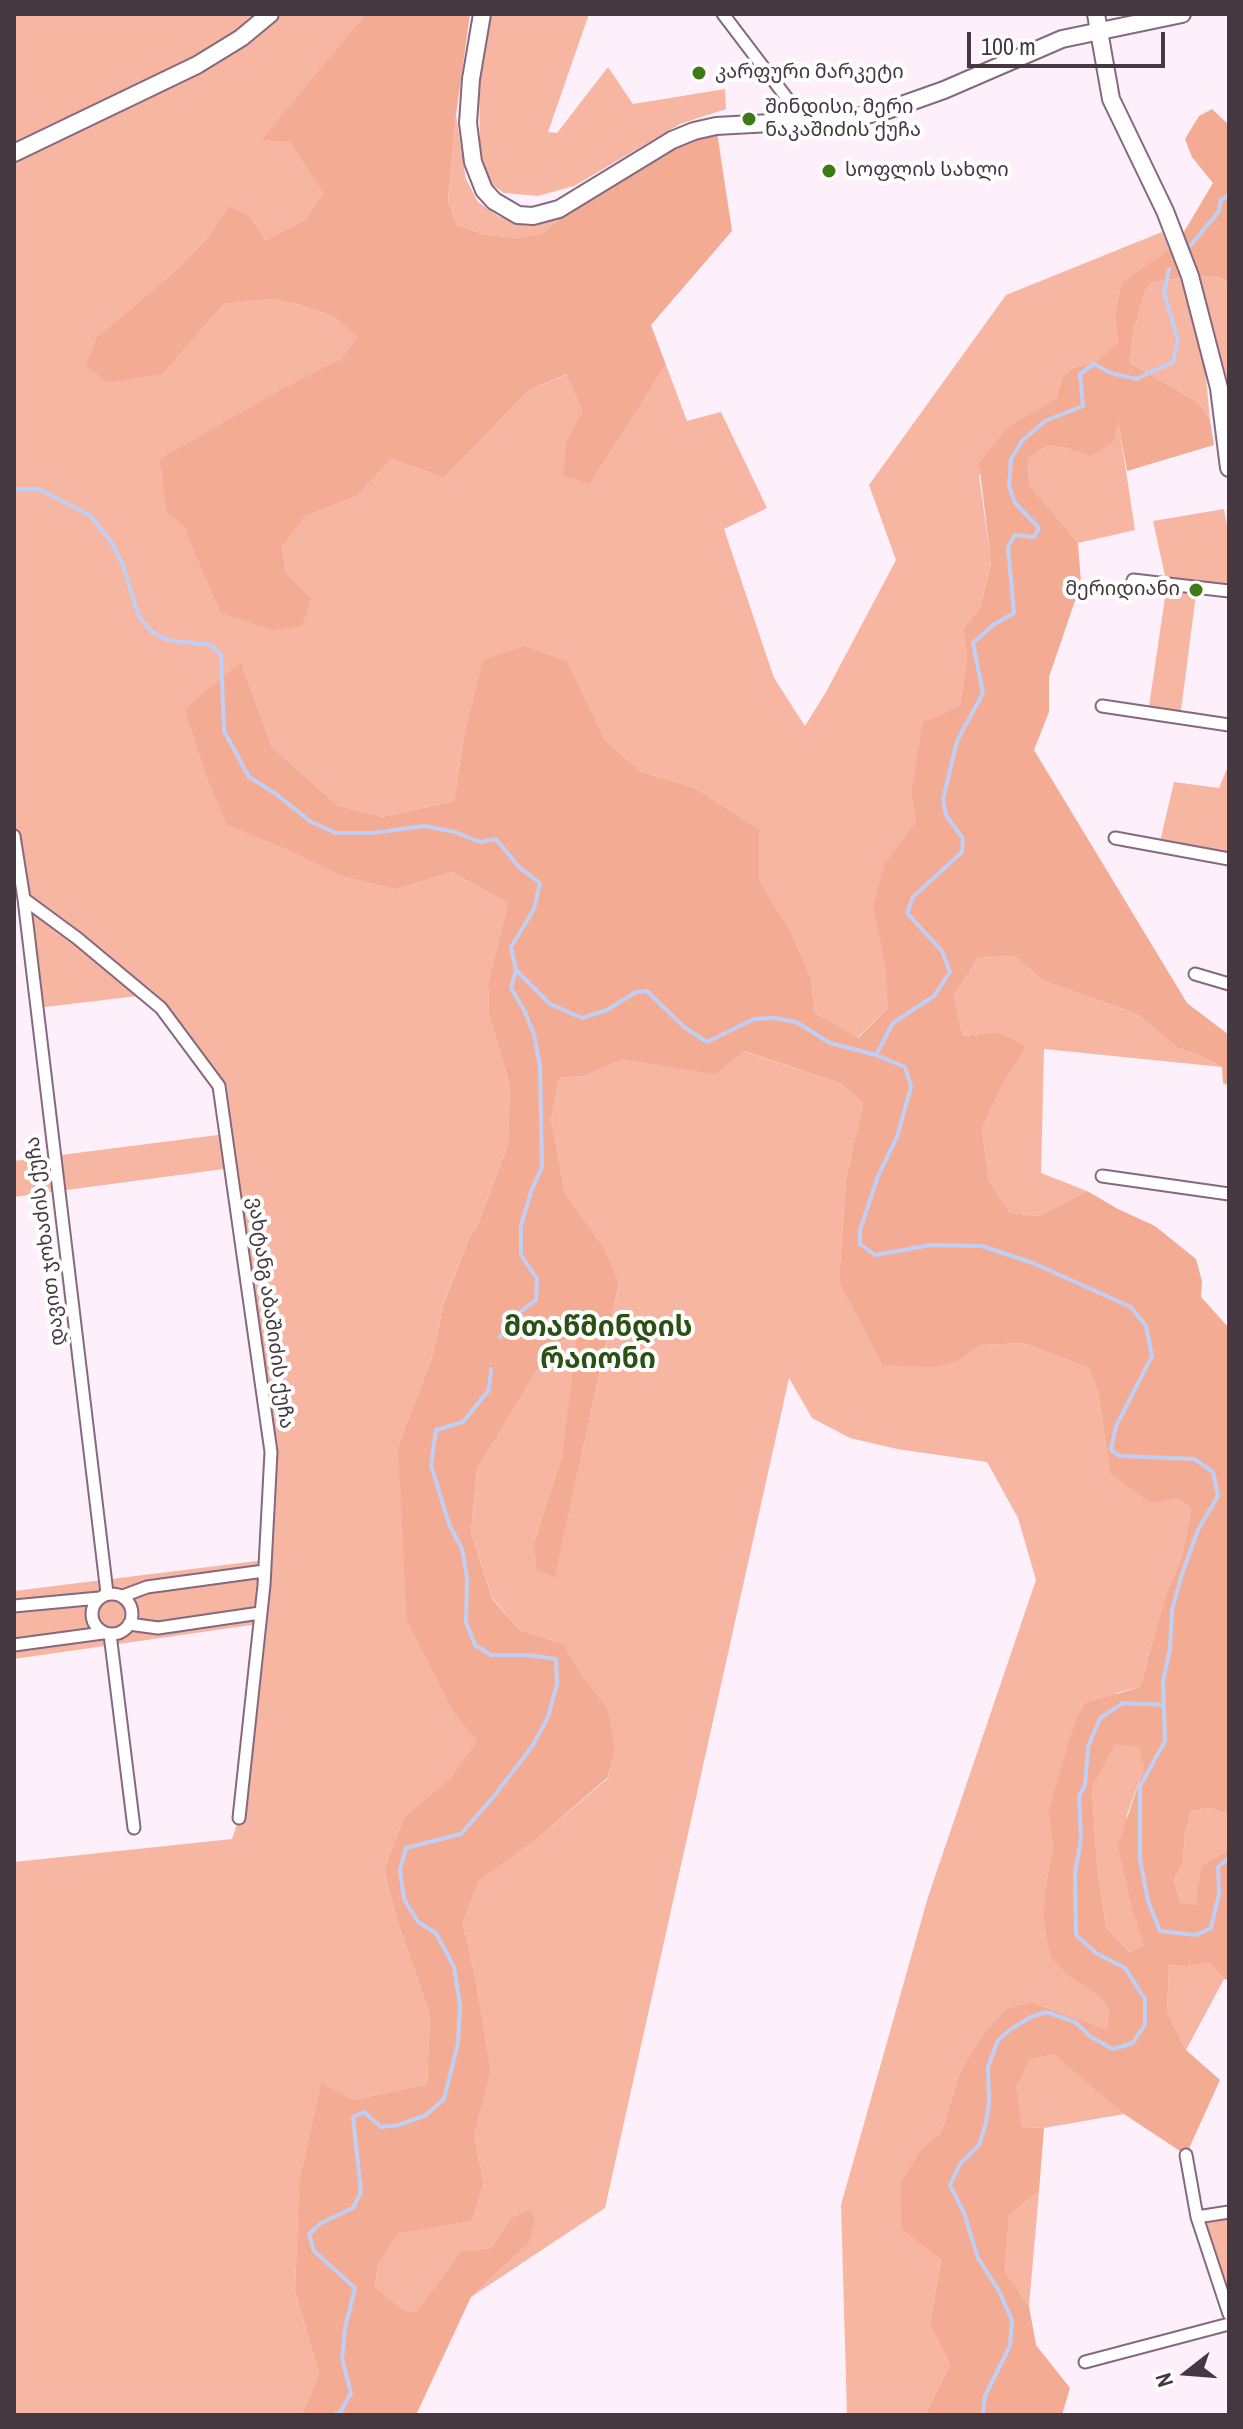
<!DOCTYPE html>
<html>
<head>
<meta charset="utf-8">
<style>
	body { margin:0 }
	#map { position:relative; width:1243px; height:2429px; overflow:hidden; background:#fef0fa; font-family:"Archivo Narrow",sans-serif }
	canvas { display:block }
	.frame { position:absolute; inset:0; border:16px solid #453841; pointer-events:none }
	.north { position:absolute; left:1147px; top:2333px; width:80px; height:80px; -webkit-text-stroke:6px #fff; paint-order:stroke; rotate:253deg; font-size:22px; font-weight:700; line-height:32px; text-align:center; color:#453841 }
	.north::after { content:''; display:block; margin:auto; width:28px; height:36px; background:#453841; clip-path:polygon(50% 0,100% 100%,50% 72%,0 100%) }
	.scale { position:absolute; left:967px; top:32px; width:198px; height:36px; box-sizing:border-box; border:4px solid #453841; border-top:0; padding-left:10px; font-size:24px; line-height:28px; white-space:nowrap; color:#453841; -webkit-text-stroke:6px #fff; paint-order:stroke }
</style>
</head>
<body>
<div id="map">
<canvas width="1243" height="2429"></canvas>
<div class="frame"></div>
<div class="north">N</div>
<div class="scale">100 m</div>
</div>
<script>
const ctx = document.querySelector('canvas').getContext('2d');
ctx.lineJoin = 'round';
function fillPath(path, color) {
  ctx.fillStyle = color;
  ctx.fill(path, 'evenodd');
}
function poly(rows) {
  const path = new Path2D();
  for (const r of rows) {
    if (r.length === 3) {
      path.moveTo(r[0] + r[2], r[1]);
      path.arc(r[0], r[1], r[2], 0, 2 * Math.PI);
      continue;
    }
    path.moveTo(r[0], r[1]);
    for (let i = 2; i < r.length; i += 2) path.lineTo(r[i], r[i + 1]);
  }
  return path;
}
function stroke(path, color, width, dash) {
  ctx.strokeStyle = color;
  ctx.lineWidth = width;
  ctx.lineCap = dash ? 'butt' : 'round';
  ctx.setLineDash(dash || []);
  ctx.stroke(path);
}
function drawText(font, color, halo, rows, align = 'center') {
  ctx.font = font + ' "Archivo Narrow","Noto Sans Georgian",sans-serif';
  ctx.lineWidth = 8;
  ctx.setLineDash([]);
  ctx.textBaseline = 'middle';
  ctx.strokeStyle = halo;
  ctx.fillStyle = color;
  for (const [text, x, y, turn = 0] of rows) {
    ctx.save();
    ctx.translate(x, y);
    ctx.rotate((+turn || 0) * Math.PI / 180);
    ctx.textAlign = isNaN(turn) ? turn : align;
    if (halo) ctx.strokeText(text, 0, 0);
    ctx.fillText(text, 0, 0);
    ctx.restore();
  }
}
fillPath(poly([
	[14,14,262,14,208,68,283,14,365,14,263,140,291,143,325,194,306,219,266,240,248,215,229,208,209,236,174,272,97,337,163,374,224,304,272,299,296,304,333,316,359,337,341,359,312,376,183,525,201,563,286,574,282,547,306,516,357,496,392,459,444,478,529,390,568,374,584,411,567,439,590,484,666,365,687,421,721,412,767,508,724,529,774,678,805,726,826,692,896,560,869,485,1006,295,1162,232,1169,249,1121,285,1115,317,1118,342,1099,361,1072,368,1063,376,1056,399,979,475,991,562,980,607,963,629,967,657,960,707,911,794,916,821,886,861,888,1008,857,1038,815,1013,811,978,790,930,759,880,759,829,695,788,642,772,605,740,566,662,463,741,454,801,382,817,337,805,272,747,241,662,227,825,397,889,452,872,508,903,488,983,489,1016,510,1085,508,1145,477,1227,469,1238,443,1304,432,1358,398,1446,456,1716,479,1741,450,1778,404,1817,384,1870,397,1920,430,2015,427,2084,353,2100,321,2084,299,2185,295,2292,319,2374,302,2415,14,2415,14,1862,232,1839,239,1818,258,1624,14,1659,14,1591,265,1560,271,1452,231,1168,14,1197,14,1161,225,1134,219,1086,146,995,37,1008,14,836],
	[491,14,589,14,548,132,557,133,608,67,633,104,725,89,726,109,680,124,574,186,538,196,504,193,488,182,480,155,479,82],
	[456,115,466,179,478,202,498,216,528,226,562,217,543,233,520,238,486,235,457,225,448,201],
	[1199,276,1215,276,1229,282,1229,386],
	[1180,278,1195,323,1205,368,1210,420,1199,403,1130,363,1133,333,1145,291,1150,282],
	[1118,419,1135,530,1078,543,1029,484,1028,459,1047,446,1068,448],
	[1224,509,1229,536,1229,587,1166,580,1153,521],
	[1167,584,1197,587,1180,718,1148,713],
	[1229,764,1229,859,1159,846,1174,782,1219,788],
	[1014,956,1044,981,1137,1014,1178,1048,1198,1055,1222,1067,1044,1049,1041,1173,1087,1191,1039,1216,1010,1213,989,1181,982,1129,1002,1086,1027,1046,999,1032,963,1036,954,995,978,958],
	[743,1051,840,1083,863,1103,846,1179,839,1281,959,1360,981,1345,1024,1343,1088,1368,1098,1391,1110,1473,1178,1498,1191,1508,1182,1556,1165,1596,1140,1687,1116,1693,1048,1812,1053,1846,1045,1891,1070,1977,1098,1996,1109,2009,1107,2029,1031,2002,1007,2010,983,2036,960,2072,941,2133,923,2147,903,2229,941,2260,930,2325,950,2365,925,2415,847,2415,841,2205,928,1897,1036,1580,1018,1518,987,1462,897,1449,850,1438,812,1418,789,1378,605,2208,471,2297,528,2244,510,2219,491,2248,461,2251,416,2312,404,2310,375,2287,378,2264,398,2232,472,2221,484,2183,474,2137,491,2070,478,1992,463,1922,479,1881,537,1839,608,1778,615,1752,583,1677,564,1644,520,1630,493,1599,471,1532,477,1469,553,1344,578,1337,562,1456,534,1542,555,1576,619,1285,606,1251,565,1192,551,1120,559,1078,585,1076,623,1059],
	[1115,1743,1140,1747,1144,1767,1127,1815,1133,1912,1145,1946,1129,1952,1106,1927,1097,1866,1092,1788],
	[1211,1808,1229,1815,1229,1849,1201,1866,1197,1906,1180,1902,1174,1880,1183,1863,1185,1834,1191,1811],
	[1208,1962,1224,1979,1186,2050,1167,2012,1169,1965,1187,1967],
	[1054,2054,1079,2074,1124,2114,1044,2128,1022,2127,1015,2087,1030,2060],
	[1039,2191,1029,2306,1005,2271,1009,2216],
	[1229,2212,1229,2314,1197,2217]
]), '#f6b6a1');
fillPath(poly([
	[365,14,470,14,456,115,448,201,457,225,486,235,519,238,543,233,562,217,667,149,685,139,717,132,732,231,651,325,666,365,590,484,563,475,567,439,583,411,567,374,529,390,444,478,392,459,357,496,306,516,282,547,286,574,311,599,302,626,272,630,221,613,183,525,167,513,160,459,279,391,341,359,358,337,333,316,296,304,272,299,224,304,163,374,108,382,86,366,97,337,174,272,209,236,229,207,248,215,266,240,306,219,324,194,291,143,262,140],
	[1212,109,1229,125,1229,282,1215,276,1199,276,1182,235,1213,183,1192,157,1185,139,1199,116],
	[1169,249,1180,278,1151,282,1145,291,1133,333,1130,363,1199,403,1210,420,1214,445,1127,471,1118,421,1113,443,1090,456,1068,448,1047,446,1028,459,1029,484,1078,543,1081,583,1049,677,1049,712,1034,750,1187,1003,1229,1035,1229,1086,1223,1083,1222,1067,1198,1055,1178,1048,1137,1014,1044,981,1014,956,978,958,954,995,963,1036,999,1032,1027,1046,1002,1086,982,1129,989,1181,1010,1213,1039,1216,1087,1191,1118,1209,1155,1226,1196,1259,1202,1281,1201,1297,1229,1328,1229,1815,1211,1808,1191,1811,1185,1834,1183,1863,1174,1880,1180,1902,1196,1905,1201,1866,1229,1849,1229,1980,1224,1979,1208,1962,1187,1967,1169,1965,1167,2012,1186,2050,1220,2080,1186,2155,1124,2114,1054,2054,1030,2060,1016,2087,1022,2127,1044,2128,1039,2191,1009,2216,1005,2271,1029,2306,1036,2345,1070,2388,1062,2415,925,2415,950,2365,930,2325,941,2260,902,2229,901,2182,923,2147,941,2133,960,2072,983,2035,1007,2009,1031,2002,1107,2029,1109,2009,1098,1996,1070,1977,1050,1957,1044,1919,1045,1891,1053,1846,1048,1812,1076,1719,1086,1703,1140,1687,1165,1596,1182,1556,1191,1508,1178,1498,1151,1503,1110,1473,1098,1391,1088,1368,1024,1343,981,1345,959,1360,934,1367,883,1365,839,1281,846,1179,863,1103,840,1083,744,1051,715,1074,623,1059,585,1076,559,1078,551,1120,565,1192,606,1251,619,1284,555,1577,537,1570,534,1542,562,1456,577,1337,553,1344,477,1469,471,1532,493,1600,520,1630,564,1644,583,1677,608,1710,615,1752,608,1777,537,1839,479,1881,463,1922,478,1992,491,2070,474,2137,484,2183,472,2221,398,2233,378,2264,375,2287,404,2310,416,2312,461,2251,491,2248,510,2219,530,2210,535,2219,528,2244,471,2297,416,2415,302,2415,319,2374,295,2292,299,2184,321,2083,353,2100,427,2084,430,2015,397,1920,384,1870,404,1817,450,1778,478,1741,456,1716,407,1620,398,1446,432,1358,443,1305,469,1238,477,1227,508,1145,510,1085,489,1016,488,983,508,903,452,872,397,889,343,876,285,848,227,825,205,772,185,709,241,662,272,747,337,805,382,817,454,801,463,742,483,660,525,646,567,662,605,740,642,772,695,788,759,829,759,880,790,930,811,978,815,1013,858,1038,888,1008,886,968,873,905,886,861,916,821,911,794,923,723,960,706,967,657,963,629,980,607,991,563,979,463,1007,428,1056,399,1063,376,1072,368,1098,361,1118,342,1115,317,1121,284],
	[1115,1744,1139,1747,1144,1767,1118,1846,1133,1912,1144,1946,1129,1952,1106,1927,1097,1866,1092,1788]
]), '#f3ab93');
stroke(poly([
	[1191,245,1219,211,1221,200,1229,195],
	[14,489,39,489,91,516,112,543,123,565,139,617,152,632,167,640,211,645,221,655,224,731,249,777,276,794,311,822,336,833,373,833,424,826,455,832,480,842,496,839,519,867,540,883,534,909,511,947,516,970,550,1004,582,1018,607,1010,636,992,647,991,684,1027,707,1042,754,1019,774,1018,796,1022,830,1043,876,1055,905,1067,911,1087,897,1137,878,1176,860,1230,860,1244,875,1255,931,1245,982,1246,1033,1263,1131,1307,1146,1326,1152,1356,1116,1426,1111,1450,1120,1456,1194,1459,1213,1472,1218,1496,1198,1530,1182,1574,1172,1610,1170,1649,1163,1681,1165,1741,1140,1786,1140,1859,1148,1901,1160,1931,1196,1935,1211,1928,1219,1894,1218,1867,1229,1858],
	[876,1055,893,1023,934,996,950,972,942,951,907,913,913,897,962,852,963,839,946,815,943,799,957,741,983,693,973,643,993,625,1014,613,1008,547,1015,535,1034,537,1039,528,1015,503,1009,486,1011,459,1022,441,1045,421,1083,406,1080,374,1094,364,1111,373,1136,379,1173,362,1178,340,1164,293,1169,269],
	[500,1337,520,1312,536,1300,537,1279,521,1255,521,1225,532,1189,542,1167,540,1066,534,1035,525,1012,511,988,516,970],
	[332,2415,340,2413,351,2393,342,2359,345,2328,355,2288,314,2251,309,2234,321,2223,353,2208,361,2192,353,2117,364,2112,381,2127,399,2125,426,2115,444,2099,458,2043,460,2005,454,1967,436,1933,418,1922,404,1899,400,1870,406,1848,461,1834,495,1795,533,1745,548,1717,557,1684,556,1659,527,1655,491,1655,475,1645,466,1622,467,1577,462,1549,449,1524,431,1465,436,1430,463,1422,489,1390,491,1369],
	[983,2415,985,2396,1010,2346,1012,2320,999,2291,978,2258,964,2213,950,2185,960,2164,979,2145,986,2123,989,2102,988,2067,998,2040,1011,2029,1031,2017,1046,2012,1075,2022,1091,2037,1113,2049,1133,2043,1145,2024,1145,1999,1125,1968,1096,1953,1076,1935,1075,1873,1081,1839,1079,1796,1085,1785,1088,1747,1100,1718,1123,1703,1164,1705]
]), '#c2cff5', 4);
const street = poly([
	[723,14,805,122],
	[1133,580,1229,591],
	[1102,706,1229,725],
	[14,836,24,899,107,1593],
	[1115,838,1229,859],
	[24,899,77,938,161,1008,219,1086,271,1452,264,1585,239,1818],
	[1195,974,1229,984],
	[1102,1176,1229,1194],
	[112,1614,20],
	[123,1596,147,1587,264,1571],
	[14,1606,99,1598],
	[129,1624,158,1628,260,1613],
	[110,1634,134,1828],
	[14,1645,103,1633],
	[1186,2155,1197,2217,1229,2314],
	[1197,2217,1229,2212],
	[1085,2362,1229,2324]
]);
const secondary = poly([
	[482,14,471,79,468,123,473,162,484,190,494,201,518,215,533,216,559,209,672,140,694,131,716,126,844,119,882,112,944,90,1062,39,1182,14],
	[1096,14,1111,99,1165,211,1190,276,1219,388,1229,468],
	[14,153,197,65,241,38,270,14]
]);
stroke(street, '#86687f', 15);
stroke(secondary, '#86687f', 20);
stroke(street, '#fff', 11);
stroke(secondary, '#fff', 16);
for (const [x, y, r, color] of [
	[699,73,8,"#3e7b16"],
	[749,119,8,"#3e7b16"],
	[829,171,8,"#3e7b16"],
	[1196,590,8,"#3e7b16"]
]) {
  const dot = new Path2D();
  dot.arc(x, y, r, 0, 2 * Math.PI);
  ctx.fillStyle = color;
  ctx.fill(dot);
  stroke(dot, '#fff', 3);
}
drawText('20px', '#453841', '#fff', [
	["კარფური მარკეტი",715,73],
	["შინდისი, მერი",765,108],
	["ნაკაშიძის ქუჩა",765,131],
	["სოფლის სახლი",845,171],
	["მერიდიანი",1180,590,"right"]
], 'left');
drawText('20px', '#453841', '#fff', [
	["დავით ჯოხაძის ქუჩა",46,1241,-97],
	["ვახტანგ აბაშიძის ქუჩა",270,1313,82]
]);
drawText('bold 28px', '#2a5113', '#fff', [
	["მთაწმინდის",598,1328],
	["რაიონი",598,1360]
]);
</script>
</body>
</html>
